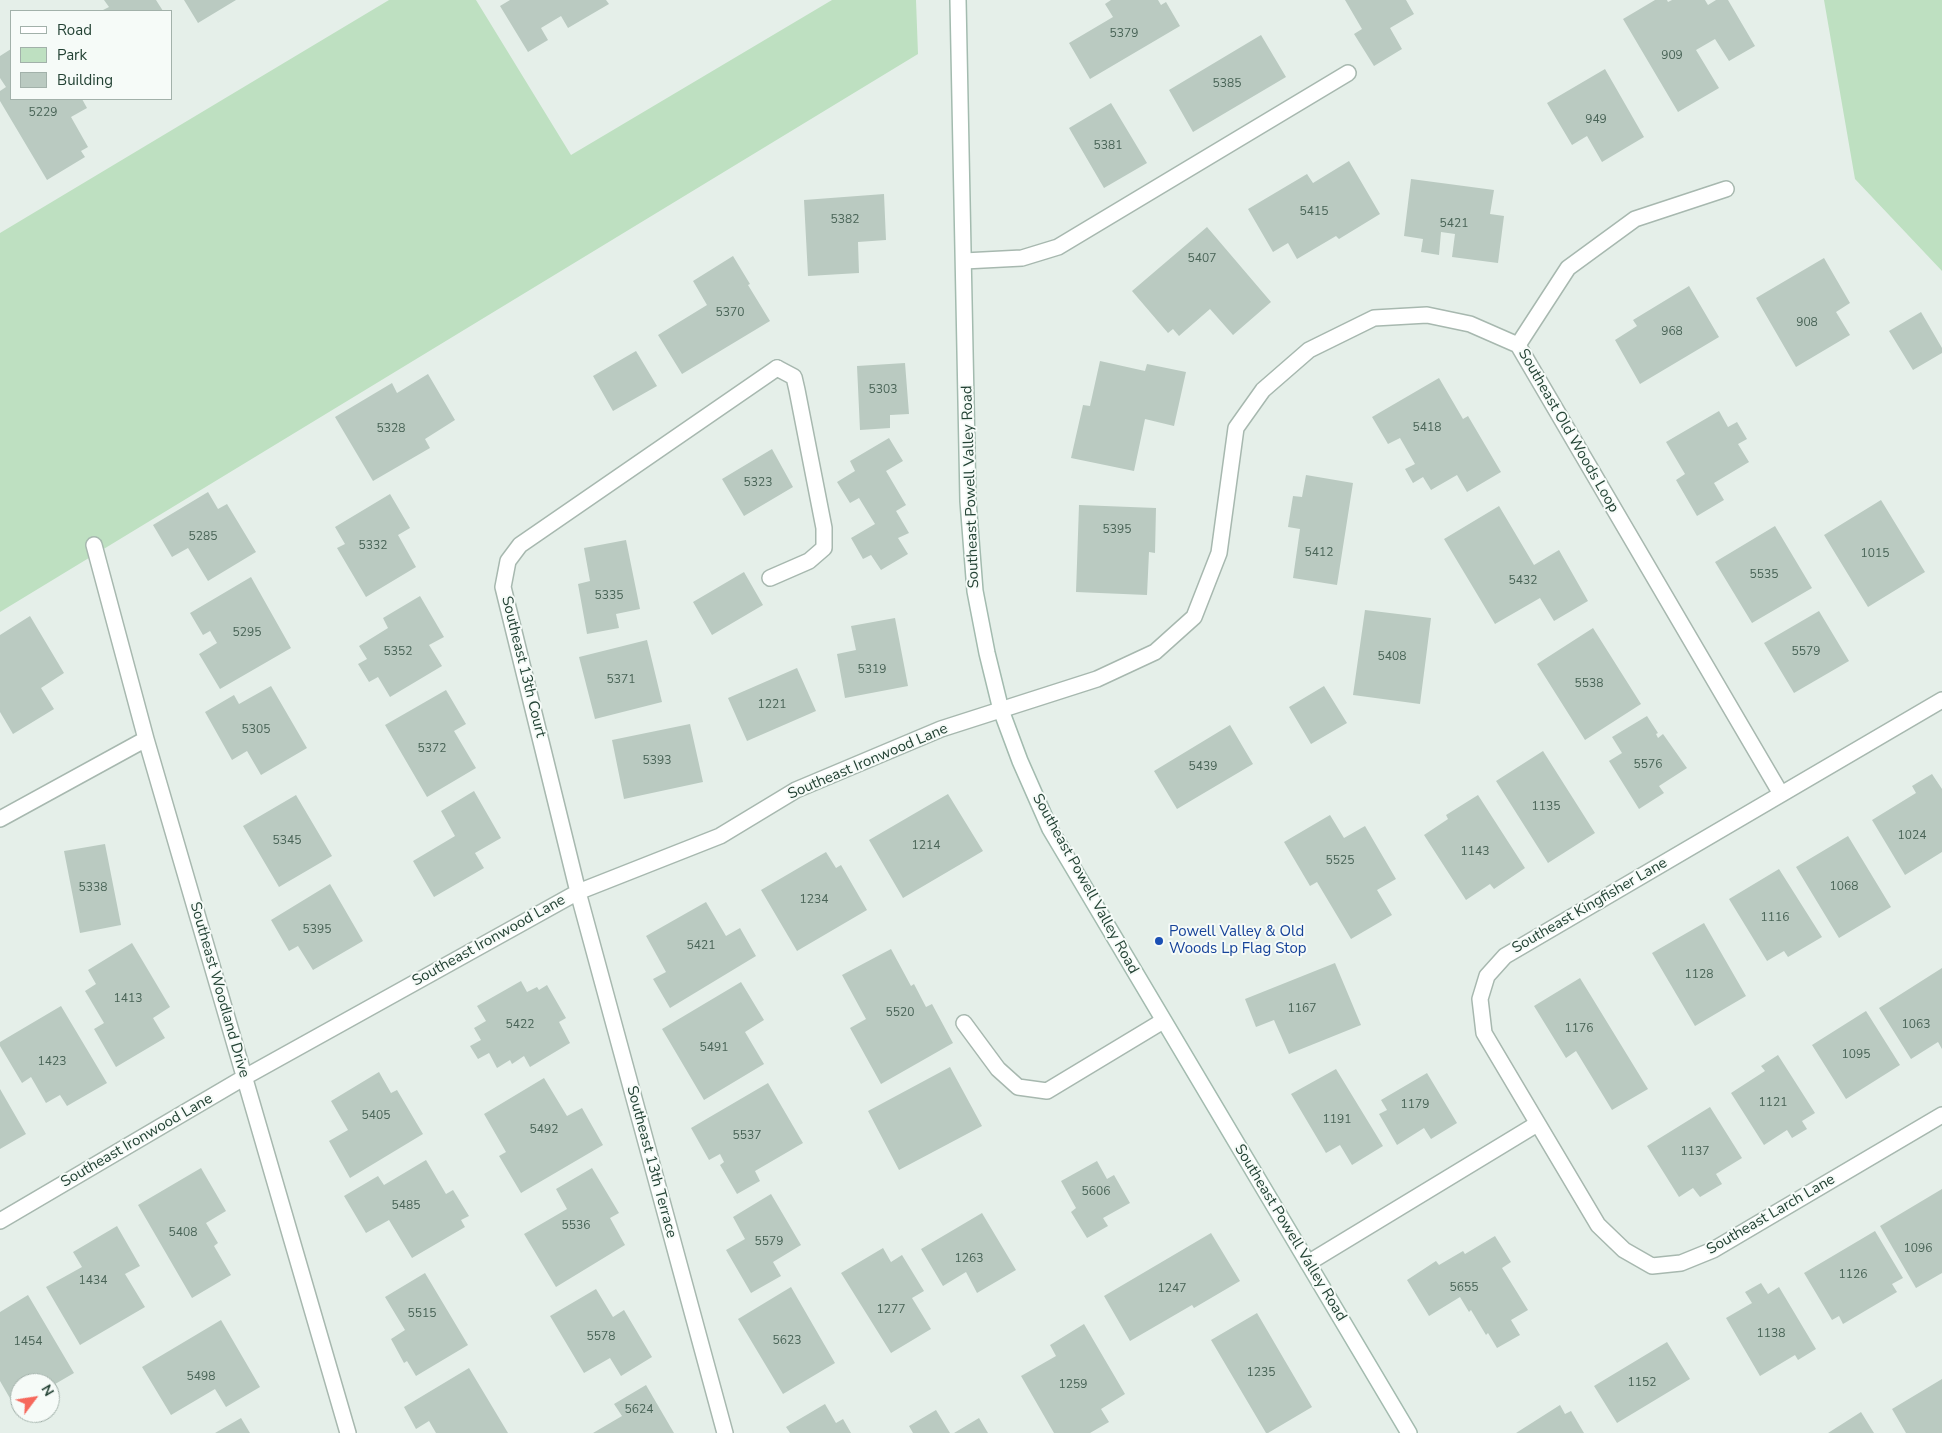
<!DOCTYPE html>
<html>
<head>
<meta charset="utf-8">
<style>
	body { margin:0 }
	#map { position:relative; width:1942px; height:1433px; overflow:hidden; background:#e5efe9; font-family:"Nunito Sans",sans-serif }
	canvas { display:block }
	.legend { position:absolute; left:10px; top:10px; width:162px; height:90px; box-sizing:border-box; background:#f6fbf8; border:1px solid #a2b1aa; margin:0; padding:6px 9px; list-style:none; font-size:15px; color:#234234 }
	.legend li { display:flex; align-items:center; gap:10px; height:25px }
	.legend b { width:25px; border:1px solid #a2b1aa }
	.north { position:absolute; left:10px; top:1373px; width:50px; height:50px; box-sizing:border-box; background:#f6fbf8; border:1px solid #a2b1aa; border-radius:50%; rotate:59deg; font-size:14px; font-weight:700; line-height:20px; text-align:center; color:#234234 }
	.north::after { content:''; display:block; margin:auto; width:18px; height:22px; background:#f6685c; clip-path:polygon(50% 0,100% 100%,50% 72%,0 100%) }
</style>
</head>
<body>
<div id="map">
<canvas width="1942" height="1433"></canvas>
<ul class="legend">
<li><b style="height:6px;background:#fff"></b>Road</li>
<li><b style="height:14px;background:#bee0c1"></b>Park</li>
<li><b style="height:14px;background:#bacac1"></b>Building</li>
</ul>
<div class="north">N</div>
</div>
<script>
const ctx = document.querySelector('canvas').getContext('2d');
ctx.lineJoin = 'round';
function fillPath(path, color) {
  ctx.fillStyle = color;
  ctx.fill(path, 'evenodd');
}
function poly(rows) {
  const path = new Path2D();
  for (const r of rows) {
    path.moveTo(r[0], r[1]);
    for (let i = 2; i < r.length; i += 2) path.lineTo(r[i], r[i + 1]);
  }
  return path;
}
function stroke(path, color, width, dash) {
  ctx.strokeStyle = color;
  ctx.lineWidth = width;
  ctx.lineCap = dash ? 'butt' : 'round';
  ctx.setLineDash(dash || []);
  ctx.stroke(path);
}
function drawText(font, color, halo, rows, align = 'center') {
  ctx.font = font + ' "Nunito Sans",sans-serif';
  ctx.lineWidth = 4;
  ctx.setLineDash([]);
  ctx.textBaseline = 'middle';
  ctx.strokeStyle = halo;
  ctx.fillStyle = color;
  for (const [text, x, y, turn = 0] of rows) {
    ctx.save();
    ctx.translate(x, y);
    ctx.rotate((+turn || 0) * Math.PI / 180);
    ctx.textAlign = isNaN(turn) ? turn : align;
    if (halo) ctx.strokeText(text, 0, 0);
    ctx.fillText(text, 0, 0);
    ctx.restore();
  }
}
fillPath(poly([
	[389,0,476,0,571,155,832,0,916,0,918,54,0,612,0,233],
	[1824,0,1942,0,1942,271,1855,179]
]), '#bee0c1');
fillPath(poly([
	[104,0,156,0,163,11,101,11,109,7],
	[184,0,236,0,198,23],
	[510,0,606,0,609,4,568,28,561,16,541,28,548,40,528,52,500,6],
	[1111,0,1158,0,1161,5,1166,2,1180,26,1090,79,1069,43,1113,17,1105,4],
	[1345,0,1406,0,1414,14,1390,28,1402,49,1374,66,1354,34,1362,29],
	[1655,0,1667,0,1668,2,1672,0,1705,0,1708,5,1716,0,1728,0,1755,46,1729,61,1715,39,1696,50,1719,88,1678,112,1623,19],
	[1261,35,1286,77,1193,132,1169,90],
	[11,49,11,99,82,99,87,108,71,117,88,147,81,151,85,157,47,180,0,101,0,91,6,87,0,78,0,56],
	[1605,69,1644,137,1602,162,1587,136,1572,145,1547,103],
	[1111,103,1147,163,1104,188,1069,128],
	[1349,161,1380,214,1339,239,1336,236,1297,259,1288,243,1273,252,1248,209,1307,174,1313,183],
	[1411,179,1494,190,1490,214,1504,216,1498,263,1452,257,1455,234,1441,232,1439,255,1421,252,1423,239,1404,236],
	[884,194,886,240,858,242,859,273,808,276,804,200],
	[1207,227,1271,302,1233,335,1210,309,1179,336,1173,329,1168,333,1132,291],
	[733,256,750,284,748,285,770,321,682,374,658,335,707,305,693,281],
	[1824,258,1850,303,1836,312,1850,335,1796,367,1756,298],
	[1689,286,1719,337,1640,384,1615,340,1637,326,1633,320],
	[1921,312,1942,348,1942,353,1913,370,1889,331],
	[636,351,657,386,613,411,593,376],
	[1100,361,1145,371,1147,364,1186,372,1174,426,1145,419,1134,471,1071,458,1083,405,1090,406],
	[905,363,909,414,890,415,890,428,860,430,857,366],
	[428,374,455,420,425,439,430,448,373,481,335,417,392,383,397,393],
	[1439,378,1463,419,1468,416,1501,472,1467,492,1457,475,1431,490,1423,477,1413,483,1405,469,1415,464,1400,438,1388,444,1372,417],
	[1719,411,1728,427,1737,422,1747,439,1738,444,1749,462,1714,483,1724,500,1697,516,1676,480,1685,474,1666,442],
	[889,438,903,461,886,471,906,505,896,511,909,533,898,538,908,554,881,570,871,555,863,559,851,538,875,524,859,498,850,503,837,482,855,471,850,461],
	[772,449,793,487,744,516,722,479],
	[1306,475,1353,483,1337,585,1293,578,1300,529,1288,527,1293,496,1302,497],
	[208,492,218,509,227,504,256,552,208,581,188,548,172,557,153,525],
	[390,494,410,528,398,535,416,567,366,597,337,548,345,544,335,527],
	[1881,500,1925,572,1868,607,1824,535],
	[1079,505,1156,508,1155,553,1149,552,1147,595,1076,592],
	[1499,506,1534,565,1559,550,1588,601,1554,621,1540,598,1495,624,1444,539],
	[1775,526,1812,588,1752,623,1715,562],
	[626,540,640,609,616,614,619,628,587,634,578,584,590,581,584,548],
	[744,572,763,605,712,635,693,602],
	[251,577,291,648,220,689,199,654,217,643,210,631,203,635,190,613],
	[420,596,444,637,429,645,442,666,390,697,378,677,369,682,358,664,367,659,359,646,388,628,383,618],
	[1365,610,1431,618,1420,704,1353,695],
	[1819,611,1849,661,1794,693,1764,643],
	[30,616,64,673,41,688,54,709,13,734,0,712,0,635],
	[895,618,908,686,845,698,837,654,856,650,851,626],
	[1593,628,1641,704,1585,740,1537,664],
	[647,640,662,702,595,719,579,657],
	[797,668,816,711,747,741,728,698],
	[271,686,307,748,261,775,247,751,232,760,205,712,234,695,239,704],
	[1324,686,1347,723,1311,744,1289,707],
	[446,690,466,724,454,731,476,768,427,797,385,725],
	[1647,716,1658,733,1656,734,1658,738,1663,734,1687,768,1659,786,1664,793,1639,809,1609,761,1622,753,1612,737],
	[690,724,703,782,624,799,612,740],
	[1230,725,1253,764,1177,809,1154,771],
	[1543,751,1595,833,1548,863,1496,781],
	[1932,774,1942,789,1942,852,1905,875,1872,820,1916,793,1912,786],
	[474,791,501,838,475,853,484,868,434,897,413,861,455,836,441,811],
	[948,794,983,851,903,898,869,840],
	[296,795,332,856,279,887,243,826],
	[1478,795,1525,868,1494,889,1490,884,1466,900,1424,835,1448,819,1446,815],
	[1330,815,1344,838,1365,826,1396,879,1377,890,1392,915,1351,939,1317,882,1310,886,1284,842],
	[1848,836,1891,907,1839,938,1796,867],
	[105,844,121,925,80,933,64,851],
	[826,852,836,868,841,865,867,910,797,951,761,890],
	[1779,869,1822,937,1788,957,1784,951,1767,961,1729,899],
	[330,884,363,941,313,970,298,946,289,951,271,920],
	[706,902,726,936,740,928,756,956,670,1008,653,979,666,972,646,936],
	[1704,923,1746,996,1695,1026,1652,953],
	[132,943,170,1007,153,1018,165,1038,116,1067,94,1029,104,1023,85,991,96,984,88,970],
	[891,949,911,986,914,984,926,1007,932,1004,953,1043,881,1084,850,1028,866,1019,842,975],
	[1335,963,1361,1025,1289,1054,1274,1020,1256,1027,1245,999],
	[1942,968,1942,1049,1938,1042,1911,1059,1879,1008],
	[1580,978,1648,1089,1612,1110,1576,1051,1566,1058,1534,1006],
	[521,981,527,992,537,987,539,990,547,985,566,1018,559,1022,570,1043,530,1067,524,1056,512,1064,510,1060,497,1068,489,1053,478,1059,470,1046,481,1040,474,1028,486,1021,477,1006],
	[741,982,764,1020,745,1032,764,1064,704,1100,662,1029],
	[61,1006,107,1083,67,1106,60,1095,46,1103,31,1077,22,1083,0,1046,0,1042],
	[1866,1011,1900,1065,1846,1099,1812,1045],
	[1778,1055,1815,1113,1802,1121,1807,1129,1792,1138,1787,1130,1764,1145,1731,1093,1765,1071,1761,1066],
	[950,1067,982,1126,899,1170,868,1111],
	[1336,1069,1383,1146,1352,1165,1340,1145,1326,1153,1291,1094],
	[379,1072,391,1093,397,1090,423,1134,350,1178,329,1141,348,1130,331,1101],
	[1427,1073,1457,1123,1431,1139,1424,1128,1397,1145,1379,1114,1387,1110,1381,1100],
	[544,1078,567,1116,582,1108,603,1145,521,1193,499,1156,506,1152,484,1114],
	[768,1083,803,1143,755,1171,760,1181,737,1194,720,1165,724,1162,720,1154,709,1160,691,1128],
	[0,1089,26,1134,0,1149],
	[1710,1107,1742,1158,1716,1174,1722,1184,1700,1197,1693,1188,1679,1197,1647,1146],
	[426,1160,446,1194,453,1190,469,1216,461,1220,465,1227,412,1258,389,1220,366,1233,344,1196,378,1176,384,1185],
	[1097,1161,1107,1179,1114,1175,1130,1203,1103,1218,1108,1226,1087,1238,1071,1212,1076,1208,1061,1181],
	[201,1168,226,1211,206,1223,218,1243,214,1246,231,1275,192,1298,138,1205],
	[592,1168,619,1213,610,1218,625,1245,556,1287,524,1234,567,1209,556,1189],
	[1942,1189,1942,1273,1916,1288,1880,1226],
	[771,1194,801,1245,773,1262,781,1276,751,1293,726,1250,745,1239,733,1217],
	[982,1213,1016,1270,977,1293,966,1272,943,1286,921,1249],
	[117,1226,140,1266,125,1274,145,1307,80,1345,46,1287,82,1267,73,1252],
	[1875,1231,1903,1278,1892,1284,1897,1292,1843,1324,1839,1316,1832,1320,1804,1273],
	[1211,1233,1240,1281,1194,1308,1192,1305,1130,1341,1104,1296],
	[1495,1236,1511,1262,1502,1268,1528,1310,1511,1320,1520,1335,1497,1348,1488,1333,1486,1335,1471,1310,1469,1312,1460,1297,1429,1316,1407,1280,1436,1261,1439,1265,1463,1251,1465,1254],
	[883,1248,891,1262,902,1255,924,1291,912,1298,931,1329,891,1353,841,1273],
	[425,1273,468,1345,416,1376,407,1361,404,1363,391,1339,405,1330,385,1297],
	[1761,1283,1768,1294,1779,1287,1816,1349,1798,1360,1795,1355,1760,1376,1726,1318,1752,1303,1745,1292],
	[791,1287,835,1363,783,1394,738,1319],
	[596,1289,613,1317,624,1310,652,1357,621,1376,610,1358,584,1373,550,1316],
	[28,1295,74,1373,50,1387,50,1383,20,1383,20,1405,15,1407,0,1381,0,1312],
	[1257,1313,1312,1407,1268,1433,1266,1433,1211,1340],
	[221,1320,260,1387,226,1407,215,1389,171,1415,142,1367],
	[1084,1324,1125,1394,1101,1409,1109,1422,1090,1433,1054,1433,1021,1376,1056,1356,1050,1345],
	[1667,1342,1690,1379,1617,1423,1594,1386],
	[469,1368,508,1433,436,1433,429,1421,416,1429,404,1407],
	[1942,1379,1942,1433,1906,1433,1892,1409],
	[646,1385,674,1433,593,1433,622,1416,614,1404],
	[825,1404,836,1423,843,1419,851,1433,790,1433,786,1427],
	[1560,1405,1565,1414,1571,1411,1584,1433,1516,1433],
	[936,1410,950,1433,913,1433,909,1426],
	[1861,1412,1874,1433,1828,1433],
	[241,1418,250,1433,215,1433],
	[979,1418,988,1433,954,1433]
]), '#bacac1');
const service = poly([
	[964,261,1022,258,1058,247,1348,73],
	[770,578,809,561,824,548,824,528,797,390,794,377,777,368],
	[964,1023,998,1069,1018,1087,1047,1091,1163,1021]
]);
const minor = poly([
	[1518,345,1568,268,1635,219,1726,189],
	[94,545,146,739,348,1433],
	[1942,700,1505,956,1487,976,1480,999,1484,1033,1598,1225,1624,1250,1652,1266,1681,1263,1713,1250,1942,1115],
	[0,819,146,739],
	[0,1221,245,1077,578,892,720,836,796,790,941,729,1097,679,1155,652,1194,617,1219,553,1236,428,1263,390,1309,350,1374,318,1427,315,1470,324,1518,345,1781,794],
	[1308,1263,1537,1124],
	[725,1433,578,892,503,587,508,561,520,545,777,368]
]);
const secondary = poly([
	[958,0,968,501,975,591,987,653,1001,710,1020,761,1050,829,1409,1433]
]);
stroke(service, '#a7b8af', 18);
stroke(minor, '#a7b8af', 18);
stroke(secondary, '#a3bbaf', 18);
stroke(service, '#fff', 15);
stroke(minor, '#fff', 15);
stroke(secondary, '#fff', 15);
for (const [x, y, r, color] of [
	[1159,941,5,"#1a4fb4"]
]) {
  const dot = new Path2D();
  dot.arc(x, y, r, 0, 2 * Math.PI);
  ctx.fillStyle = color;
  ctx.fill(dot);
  stroke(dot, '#f6fbf8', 2);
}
drawText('12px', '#496457', null, [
	["5379",1124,34],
	["909",1672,56],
	["5385",1227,84],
	["5229",43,113],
	["949",1596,120],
	["5381",1108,146],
	["5415",1314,212],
	["5382",845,220],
	["5421",1454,224],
	["5407",1202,259],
	["5370",730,313],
	["908",1807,323],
	["968",1672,332],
	["5303",883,390],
	["5418",1427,428],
	["5328",391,429],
	["5323",758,483],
	["5395",1117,530],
	["5285",203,537],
	["5332",373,546],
	["5412",1319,553],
	["1015",1875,554],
	["5535",1764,575],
	["5432",1523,581],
	["5335",609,596],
	["5295",247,633],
	["5352",398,652],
	["5579",1806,652],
	["5408",1392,657],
	["5319",872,670],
	["5371",621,680],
	["5538",1589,684],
	["1221",772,705],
	["5305",256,730],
	["5372",432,749],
	["5393",657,761],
	["5576",1648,765],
	["5439",1203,767],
	["1135",1546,807],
	["1024",1912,836],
	["5345",287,841],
	["1214",926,846],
	["1143",1475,852],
	["5525",1340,861],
	["1068",1844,887],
	["5338",93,888],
	["1234",814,900],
	["1116",1775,918],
	["5395",317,930],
	["5421",701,946],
	["1128",1699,975],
	["1413",128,999],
	["1167",1302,1009],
	["5520",900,1013],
	["5422",520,1025],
	["1063",1916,1025],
	["1176",1579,1029],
	["5491",714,1048],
	["1095",1856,1055],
	["1423",52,1062],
	["1121",1773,1103],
	["1179",1415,1105],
	["5405",376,1116],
	["1191",1337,1120],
	["5492",544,1130],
	["5537",747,1136],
	["1137",1695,1152],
	["5606",1096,1192],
	["5485",406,1206],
	["5536",576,1226],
	["5408",183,1233],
	["5579",769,1242],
	["1096",1918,1249],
	["1263",969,1259],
	["1126",1853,1275],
	["1434",93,1281],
	["5655",1464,1288],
	["1247",1172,1289],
	["1277",891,1310],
	["5515",422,1314],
	["1138",1771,1334],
	["5578",601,1337],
	["5623",787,1341],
	["1454",28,1342],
	["1235",1261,1373],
	["5498",201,1377],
	["1152",1642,1383],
	["1259",1073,1385],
	["5624",639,1410]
]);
drawText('15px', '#234234', '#f6fbf8', [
	["Southeast Old Woods Loop",1568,431,60],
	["Southeast Powell Valley Road",971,487,-92],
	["Southeast 13th Court",523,667,76],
	["Southeast Ironwood Lane",868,762,-23],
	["Southeast Powell Valley Road",1085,884,61],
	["Southeast Kingfisher Lane",1590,906,-30],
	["Southeast Ironwood Lane",489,941,-29],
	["Southeast Woodland Drive",219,990,74],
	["Southeast Ironwood Lane",137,1141,-30],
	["Southeast 13th Terrace",651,1162,75],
	["Southeast Larch Lane",1771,1215,-30],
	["Southeast Powell Valley Road",1290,1233,59]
]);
drawText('15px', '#164399', '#f6fbf8', [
	["Powell Valley & Old",1169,932],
	["Woods Lp Flag Stop",1169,949]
], 'left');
</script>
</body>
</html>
